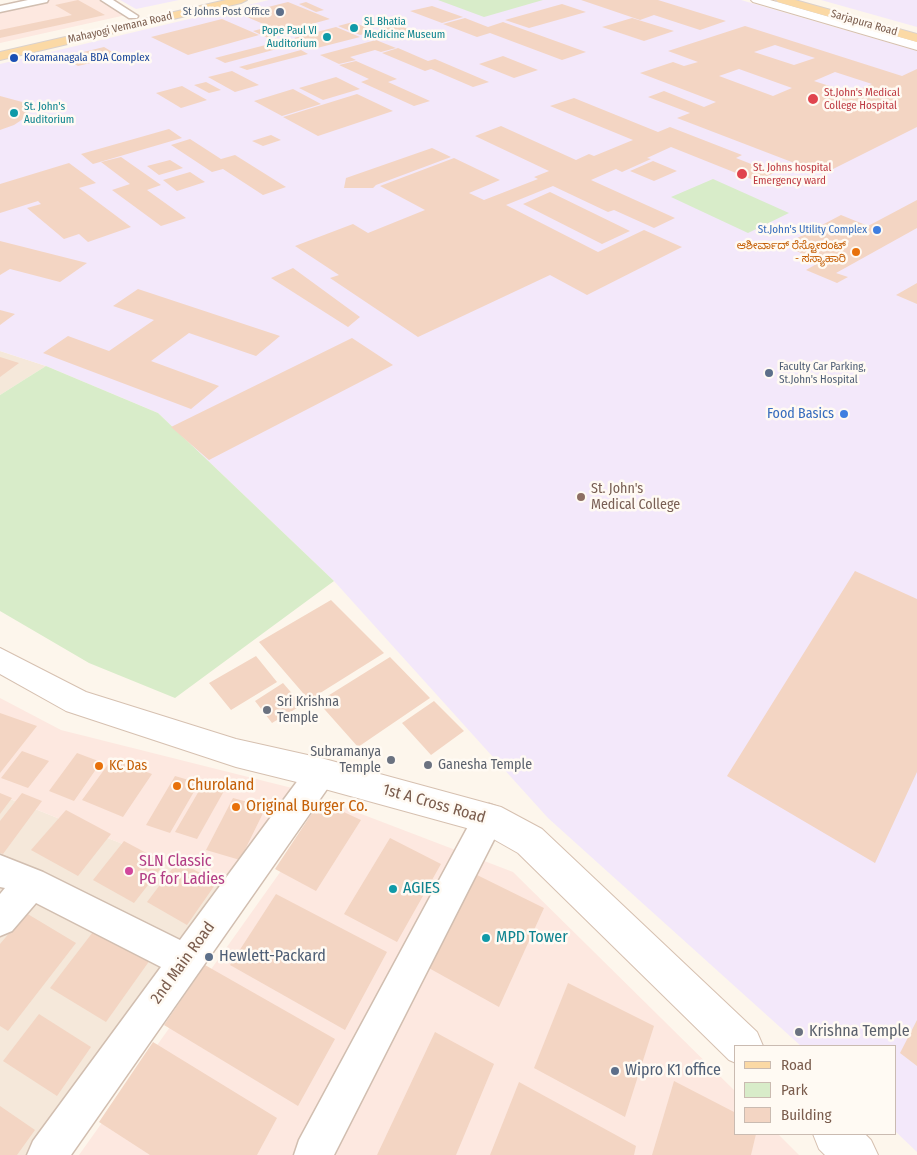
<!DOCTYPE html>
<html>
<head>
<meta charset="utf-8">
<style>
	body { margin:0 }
	#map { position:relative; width:917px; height:1155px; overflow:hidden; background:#fdf6ec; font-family:"Fira Sans Condensed",sans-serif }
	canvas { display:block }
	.legend { position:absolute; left:734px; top:1045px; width:162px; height:90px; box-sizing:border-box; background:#fffaf3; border:1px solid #cabbb1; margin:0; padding:6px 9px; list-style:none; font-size:15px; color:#7a5c4d }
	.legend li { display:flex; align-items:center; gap:10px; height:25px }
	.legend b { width:25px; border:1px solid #cabbb1 }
</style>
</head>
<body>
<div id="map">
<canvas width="917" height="1155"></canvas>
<ul class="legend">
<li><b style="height:6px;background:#fbd9a5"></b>Road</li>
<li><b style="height:14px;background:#d8ecc9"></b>Park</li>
<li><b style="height:14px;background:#f3d5c3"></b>Building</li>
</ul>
</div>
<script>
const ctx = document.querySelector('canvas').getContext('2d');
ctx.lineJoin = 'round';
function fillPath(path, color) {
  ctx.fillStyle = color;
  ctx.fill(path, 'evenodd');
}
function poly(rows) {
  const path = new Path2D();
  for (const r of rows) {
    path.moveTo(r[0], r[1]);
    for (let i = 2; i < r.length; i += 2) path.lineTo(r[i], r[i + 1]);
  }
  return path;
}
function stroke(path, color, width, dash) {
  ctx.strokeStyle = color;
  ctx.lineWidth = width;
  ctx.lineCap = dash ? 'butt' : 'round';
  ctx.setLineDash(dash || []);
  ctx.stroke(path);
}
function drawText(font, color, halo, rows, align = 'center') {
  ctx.font = font + ' "Fira Sans Condensed","Noto Sans Kannada",sans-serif';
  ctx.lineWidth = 5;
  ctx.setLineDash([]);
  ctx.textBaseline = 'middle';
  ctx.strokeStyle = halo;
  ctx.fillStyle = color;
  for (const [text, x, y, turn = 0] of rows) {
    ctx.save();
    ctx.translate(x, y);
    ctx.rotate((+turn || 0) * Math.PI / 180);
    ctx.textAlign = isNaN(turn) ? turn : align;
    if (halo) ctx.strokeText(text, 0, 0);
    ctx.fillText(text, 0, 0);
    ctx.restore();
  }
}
fillPath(poly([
	[0,351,46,366,0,395],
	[0,795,223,884,30,1155,0,1155]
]), '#f5e8da');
fillPath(poly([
	[49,0,99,0,126,15,0,43,0,10],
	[0,698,61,730,296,789,223,884,0,795],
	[330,802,513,872,736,1092,736,1134,778,1134,799,1155,79,1155]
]), '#fde8e0');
fillPath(poly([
	[120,0,179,0,136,9],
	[269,0,741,0,917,51,917,1152,896,1132,896,1046,801,1046,548,818,334,581,158,413,46,366,0,351,0,64],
	[821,0,917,0,917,27]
]), '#f3e8fa');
fillPath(poly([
	[438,0,543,0,484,17],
	[713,179,789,213,748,233,671,197],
	[46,366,158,413,334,581,175,698,89,663,0,611,0,395]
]), '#d8ecc9');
fillPath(poly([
	[78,0,105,15,0,38,0,30,72,15,55,5],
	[581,0,658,0,726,21,700,30,654,15,640,20],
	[288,2,330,19,282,32,240,14],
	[306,2,324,10,316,12,299,4],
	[562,4,586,12,529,28,505,20],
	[432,6,463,17,442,23,410,11],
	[465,18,488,27,503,22,586,52,562,60,490,33,477,37,443,24],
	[632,18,674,31,644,41,602,27],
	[222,19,259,35,188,55,151,37],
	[353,22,375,31,360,35,338,26],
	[395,24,420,33,403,38,379,28],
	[745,26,902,76,917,69,917,127,823,174,677,118,690,113,648,97,664,91,704,107,716,102,640,73,673,62,684,66,698,62,668,51],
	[775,45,815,58,794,65,754,52],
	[739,69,792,88,773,96,719,76],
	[835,72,872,84,851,93,814,81],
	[336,27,360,37,317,48,294,38],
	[264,28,280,35,268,38,253,31],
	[289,39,299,43,225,63,215,58],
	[376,40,396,48,381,52,375,50,350,57,356,60,339,64,320,55],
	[104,47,119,56,78,66,63,57],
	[398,48,428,61,435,59,489,82,473,87,431,69,425,71,382,53],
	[301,50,308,54,247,70,239,67],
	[503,56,538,70,514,78,479,64],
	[356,61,397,79,388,82,430,101,414,106,361,82,369,79,339,65],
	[232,71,259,85,235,92,208,77],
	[336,77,360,89,323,100,299,88],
	[206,82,221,90,209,93,194,85],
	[182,86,207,100,181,108,156,93],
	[293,89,321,104,282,116,254,101],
	[357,94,393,111,318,136,283,117],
	[0,96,26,103,30,109,26,117,14,125,0,130],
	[574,98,658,132,670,127,742,155,736,158,774,173,756,181,671,147,647,158,651,159,622,172,616,169,591,180,675,218,654,228,614,210,608,212,553,186,506,205,598,252,644,230,682,247,587,295,550,275,418,337,330,278,339,275,295,246,353,224,368,233,425,210,380,186,454,158,500,180,469,193,484,200,538,179,534,177,549,171,475,136,501,126,576,160,589,154,594,156,633,140,550,106],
	[169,129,182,138,93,164,81,154],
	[271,135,281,140,263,146,252,141],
	[190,139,221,159,235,155,286,187,263,195,223,169,212,172,171,145],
	[432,148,451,157,376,185,373,188,344,188,346,178],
	[121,157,161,185,147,190,186,218,161,226,112,190,130,184,101,162],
	[170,160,183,168,159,175,147,166],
	[653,161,677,171,654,181,630,171],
	[69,163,96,183,79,188,131,227,88,242,79,234,64,239,27,208,41,204,38,201,0,213,0,184],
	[190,172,205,182,177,191,163,180],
	[550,192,630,231,602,244,523,204],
	[917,200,917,228,836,273,848,277,837,283,806,270,820,262,784,245,841,215,868,226],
	[0,241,87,263,60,282,10,269,0,275],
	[293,268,360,317,348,327,271,278],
	[917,283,917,304,896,295],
	[138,289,280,336,256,356,189,333,151,361,219,386,191,409,43,353,68,336,109,351,154,320,113,306],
	[0,310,15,314,0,325],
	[352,338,393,365,209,460,171,427],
	[0,357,19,363,0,377],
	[855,571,917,599,917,772,875,863,727,776],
	[331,600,384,653,309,700,259,642],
	[256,656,277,682,231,710,209,683],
	[390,657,430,698,358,747,318,702],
	[283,683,302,705,272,723,255,701],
	[434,701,464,731,431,755,402,723],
	[0,713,37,726,0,773],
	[22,751,49,761,28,788,1,778],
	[77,753,101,762,74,801,49,791],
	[112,759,152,774,123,817,82,800],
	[175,776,199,783,170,833,146,825],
	[203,784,224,791,197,839,175,832],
	[0,793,12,798,0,814],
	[22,793,42,801,3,854,0,853,0,821],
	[233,798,266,807,240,860,206,850],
	[320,801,361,820,316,891,275,869],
	[66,810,111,834,78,876,31,850],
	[390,838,441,864,397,942,344,914],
	[124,841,165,863,134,903,93,880],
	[178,861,217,882,187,925,147,902],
	[475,874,544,908,499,1007,427,967],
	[276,894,387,952,345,1030,230,965],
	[26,913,76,943,8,1031,0,1026,0,944],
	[96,928,150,960,106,1022,50,988],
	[205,965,335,1039,298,1106,164,1025],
	[568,983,654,1026,625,1117,534,1068],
	[39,1014,91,1047,57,1096,3,1061],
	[917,1020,917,1066,900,1053],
	[435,1032,494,1064,456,1155,377,1155],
	[153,1042,277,1118,257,1155,150,1155,99,1122],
	[674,1081,736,1113,736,1134,756,1134,751,1155,652,1155],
	[519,1082,636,1146,634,1155,490,1155],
	[0,1106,35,1130,17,1155,0,1155]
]), '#f3d5c3');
const street = poly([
	[28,0,48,0,47,2,0,12,0,6,28,0],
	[101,0,113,0,138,16,137,18,129,18,101,0],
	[321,760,332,764,336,773,332,782,71,1155,27,1155,33,1141,161,967,36,903,12,931,0,936,0,894,5,888,0,887,0,855,43,872,180,940,310,764,321,760],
	[489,804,500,808,505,818,334,1155,294,1155,299,1140,478,808,489,804]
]);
const secondary = poly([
	[751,0,770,0,917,42,917,50,753,2,751,0],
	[0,648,86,692,236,739,321,758,501,807,542,829,757,1032,763,1046,736,1046,736,1063,729,1060,518,853,481,832,321,788,236,767,66,711,0,674,0,648],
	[813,1134,865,1134,871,1140,878,1155,825,1155,819,1149,813,1134]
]);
const primary = poly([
	[226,0,247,0,241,3,0,60,0,52,226,0],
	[776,0,795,0,917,34,917,42,778,2,776,0]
]);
stroke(street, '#d1beb0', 3);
stroke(secondary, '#d6c0b0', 2);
stroke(primary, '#dad1cd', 2);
fillPath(street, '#fff');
fillPath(secondary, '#fff');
fillPath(primary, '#fbd9a5');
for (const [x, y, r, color] of [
	[280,12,5,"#5c6f8a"],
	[354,28,5,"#0f9aa8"],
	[327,37,5,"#0f9aa8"],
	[14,58,5,"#1a4fb4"],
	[813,99,6,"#e0444e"],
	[14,113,5,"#0f9aa8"],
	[742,174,6,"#e0444e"],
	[877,230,5,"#3f7fe0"],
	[856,252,5,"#e8710a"],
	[769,373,5,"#5c6f8a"],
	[844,414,5,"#3f7fe0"],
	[581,497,5,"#8d6e63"],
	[267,710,5,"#6b7280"],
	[391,760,5,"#6b7280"],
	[428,765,5,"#6b7280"],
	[99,766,5,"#e8710a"],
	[177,786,5,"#e8710a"],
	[236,807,5,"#e8710a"],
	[129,871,5,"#d1479c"],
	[393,889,5,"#0f9aa8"],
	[486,938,5,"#0f9aa8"],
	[209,957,5,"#5c6f8a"],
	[799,1032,5,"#6b7280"],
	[615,1071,5,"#5c6f8a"]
]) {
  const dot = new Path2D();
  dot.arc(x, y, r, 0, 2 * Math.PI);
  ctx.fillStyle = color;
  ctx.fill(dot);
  stroke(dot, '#fffaf3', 2);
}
drawText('11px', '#4e5e75', '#fffaf3', [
	["St Johns Post Office",270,12],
	["Faculty Car Parking,",779,367,"left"],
	["St.John's Hospital",779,380,"left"]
], 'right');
drawText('11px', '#0d838f', '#fffaf3', [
	["SL Bhatia",364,22],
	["Medicine Museum",364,35],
	["Pope Paul VI",317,31,"right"],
	["Auditorium",317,44,"right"],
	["St. John's",24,107],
	["Auditorium",24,120]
], 'left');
drawText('11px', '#7a5c4d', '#fffaf3', [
	["Sarjapura Road",864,23,16],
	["Mahayogi Vemana Road",120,28,-13]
]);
drawText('11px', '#164399', '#fffaf3', [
	["Koramanagala BDA Complex",24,58]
], 'left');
drawText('11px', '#be3a42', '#fffaf3', [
	["St.John's Medical",824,93],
	["College Hospital",824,106],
	["St. Johns hospital",753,168],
	["Emergency ward",753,181]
], 'left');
drawText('11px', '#366cbe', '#fffaf3', [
	["St.John's Utility Complex",867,230]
], 'right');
drawText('11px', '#c56008', '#fffaf3', [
	["ಆಶೀರ್ವಾದ್ ರೆಸ್ಟೋರಂಟ್",846,246],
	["- ಸಸ್ಯಾಹಾರಿ",846,259]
], 'right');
drawText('14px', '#366cbe', '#fffaf3', [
	["Food Basics",834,414]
], 'right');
drawText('14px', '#785e54', '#fffaf3', [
	["St. John's",591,489],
	["Medical College",591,505]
], 'left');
drawText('14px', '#5b616d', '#fffaf3', [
	["Sri Krishna",277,702],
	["Temple",277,718],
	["Subramanya",381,752,"right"],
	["Temple",381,768,"right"],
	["Ganesha Temple",438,765]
], 'left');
drawText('14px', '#c56008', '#fffaf3', [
	["KC Das",109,766]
], 'left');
drawText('16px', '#c56008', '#fffaf3', [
	["Churoland",187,786],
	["Original Burger Co.",246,807]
], 'left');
drawText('16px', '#7a5c4d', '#fffaf3', [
	["1st A Cross Road",434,804,16],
	["2nd Main Road",183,963,-54]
]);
drawText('16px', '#b23c85', '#fffaf3', [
	["SLN Classic",139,862],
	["PG for Ladies",139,880]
], 'left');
drawText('16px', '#0d838f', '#fffaf3', [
	["AGIES",403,889],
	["MPD Tower",496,938]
], 'left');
drawText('16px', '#4e5e75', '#fffaf3', [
	["Hewlett-Packard",219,957],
	["Wipro K1 office",625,1071]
], 'left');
drawText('16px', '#5b616d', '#fffaf3', [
	["Krishna Temple",809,1032]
], 'left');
</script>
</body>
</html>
